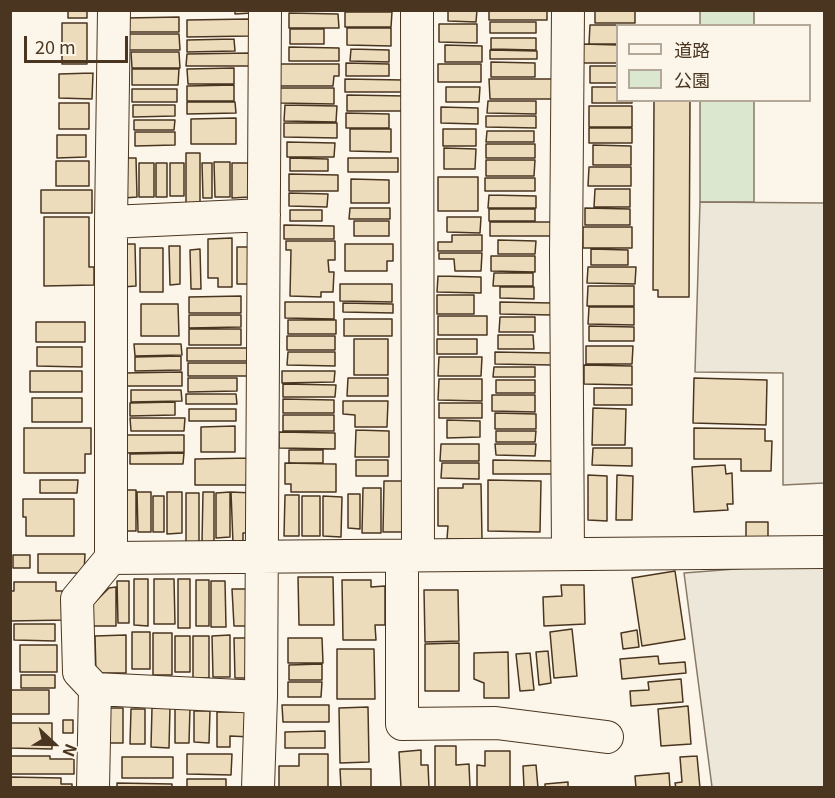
<!DOCTYPE html>
<html>
<head>
<meta charset="utf-8">
<style>
	body { margin:0 }
	#map { position:relative; width:835px; height:798px; overflow:hidden; background:#fbf6e9; font-family:Georgia,"Noto Sans JP",serif }
	canvas { display:block }
	.frame { position:absolute; inset:0; border:12px solid #4a3520; pointer-events:none }
	.legend { position:absolute; left:616px; top:24px; width:195px; height:78px; box-sizing:border-box; background:#fbf6e9; border:2px solid #b4a999; margin:0; padding:8px 10px; list-style:none; font-size:18px; color:#4a3520 }
	.legend li { display:flex; align-items:center; gap:12px; height:30px }
	.legend b { width:30px; border:2px solid #b4a999 }
	.north { position:absolute; left:24px; top:714px; width:60px; height:60px; -webkit-text-stroke:4px #fbf6e9; paint-order:stroke; rotate:112deg; font-size:16px; font-weight:700; line-height:24px; text-align:center; color:#4a3520 }
	.north::after { content:''; display:block; margin:auto; width:21px; height:27px; background:#4a3520; clip-path:polygon(50% 0,100% 100%,50% 72%,0 100%) }
	.scale { position:absolute; left:24px; top:36px; width:104px; height:27px; box-sizing:border-box; border:3px solid #4a3520; border-top:0; padding-left:8px; font-size:18px; line-height:21px; white-space:nowrap; color:#4a3520; -webkit-text-stroke:4px #fbf6e9; paint-order:stroke }
</style>
</head>
<body>
<div id="map">
<canvas width="835" height="798"></canvas>
<div class="frame"></div>
<ul class="legend">
<li><b style="height:8px;background:#fbf6e9"></b>道路</li>
<li><b style="height:16px;background:#dce7d0"></b>公園</li>
</ul>
<div class="north">N</div>
<div class="scale">20 m</div>
</div>
<script>
const ctx = document.querySelector('canvas').getContext('2d');
ctx.lineJoin = 'round';
function fillPath(path, color) {
  ctx.fillStyle = color;
  ctx.fill(path, 'evenodd');
}
function poly(rows) {
  const path = new Path2D();
  for (const r of rows) {
    path.moveTo(r[0], r[1]);
    for (let i = 2; i < r.length; i += 2) path.lineTo(r[i], r[i + 1]);
  }
  return path;
}
function stroke(path, color, width, dash) {
  ctx.strokeStyle = color;
  ctx.lineWidth = width;
  ctx.lineCap = dash ? 'butt' : 'round';
  ctx.setLineDash(dash || []);
  ctx.stroke(path);
}
const green = poly([
	[700,11,754,11,754,25,700,25,700,11],
	[700,101,754,101,754,202,700,202,700,101]
]);
fillPath(green, '#dce7d0');
stroke(green, '#887966', 1.5);
const parking = poly([
	[700,202,824,203,824,483,783,485,783,373,695,372,700,202],
	[824,562,824,787,712,787,684,573,824,562]
]);
fillPath(parking, '#ede7d9');
stroke(parking, '#887966', 1.5);
const building = poly([
	[68,10,87,10,87,18,68,18,68,10],
	[235,10,252,10,252,13,235,14,235,10],
	[448,10,477,10,476,22,448,21,448,10],
	[489,10,547,10,547,20,489,20,489,10],
	[595,10,635,10,635,23,595,23,595,10],
	[345,12,392,12,391,27,345,27,345,12],
	[289,13,338,14,339,28,289,28,289,13],
	[179,17,179,32,128,32,127,18,179,17],
	[250,19,250,36,187,37,187,20,250,19],
	[490,22,536,22,536,33,490,33,490,22],
	[62,23,87,23,87,64,62,64,62,23],
	[439,24,477,24,477,43,439,42,439,24],
	[590,25,634,25,634,26,618,26,618,44,589,44,590,25],
	[347,28,391,28,391,46,347,45,347,28],
	[290,29,324,29,324,44,290,44,290,29],
	[128,34,179,34,180,50,128,50,128,34],
	[491,38,536,38,536,50,491,49,491,38],
	[234,39,235,51,187,52,187,40,234,39],
	[583,44,618,45,618,63,583,63,583,44],
	[445,45,482,46,482,62,445,62,445,45],
	[289,47,339,48,339,61,289,61,289,47],
	[351,49,389,50,389,62,350,61,351,49],
	[490,50,537,51,537,59,490,59,490,50],
	[131,52,179,52,180,68,132,68,131,52],
	[250,53,250,66,186,66,187,54,250,53],
	[491,62,535,63,535,77,491,77,491,62],
	[346,63,389,64,389,76,346,76,346,63],
	[278,64,339,64,339,76,334,76,333,86,278,86,278,64],
	[438,64,481,64,481,82,438,82,438,64],
	[590,66,618,66,618,83,590,83,590,66],
	[234,68,234,84,188,84,187,69,234,68],
	[132,69,179,69,178,85,132,85,132,69],
	[93,73,92,99,59,98,59,74,93,73],
	[345,79,403,80,403,92,345,92,345,79],
	[489,79,552,79,552,99,490,99,489,79],
	[234,85,234,101,187,101,187,86,234,85],
	[446,87,480,87,479,102,446,102,446,87],
	[592,87,618,87,618,100,632,100,632,103,592,103,592,87],
	[280,88,334,88,334,104,280,103,280,88],
	[132,89,177,89,177,102,132,102,132,89],
	[347,95,406,96,406,111,347,111,347,95],
	[654,100,690,100,689,297,658,297,658,290,653,290,654,100],
	[488,101,536,101,536,114,487,113,488,101],
	[187,102,235,102,236,113,187,114,187,102],
	[59,103,89,103,89,129,59,129,59,103],
	[133,105,175,105,175,116,133,117,133,105],
	[285,105,337,106,336,122,284,121,285,105],
	[589,106,632,106,632,127,589,127,589,106],
	[441,107,478,108,478,124,441,123,441,107],
	[346,113,389,114,389,128,346,128,346,113],
	[486,116,536,116,536,128,486,127,486,116],
	[236,118,236,144,191,144,191,119,236,118],
	[134,120,175,120,174,130,134,130,134,120],
	[284,123,337,123,337,138,284,137,284,123],
	[589,128,632,128,632,143,589,143,589,128],
	[350,129,391,129,391,152,350,151,350,129],
	[443,129,476,129,476,146,443,146,443,129],
	[487,131,534,131,534,142,486,142,487,131],
	[135,132,175,132,175,145,135,146,135,132],
	[57,135,86,135,86,157,57,158,57,135],
	[287,142,335,143,334,157,287,157,287,142],
	[486,144,535,144,535,158,486,158,486,144],
	[593,145,631,146,631,165,593,165,593,145],
	[444,148,476,149,475,169,444,169,444,148],
	[186,153,200,153,200,208,186,208,186,153],
	[123,158,136,158,137,197,124,198,123,158],
	[290,158,328,159,328,171,290,171,290,158],
	[348,158,398,158,398,172,348,172,348,158],
	[486,160,535,160,534,176,486,176,486,160],
	[56,161,89,161,89,186,56,186,56,161],
	[214,162,230,162,230,197,215,197,214,162],
	[139,163,154,163,154,197,139,197,139,163],
	[156,163,167,163,167,197,156,197,156,163],
	[170,163,184,163,184,196,170,196,170,163],
	[202,163,212,163,212,198,203,198,202,163],
	[232,163,248,163,249,197,232,198,232,163],
	[589,167,631,167,631,186,588,186,589,167],
	[289,174,338,175,338,191,289,191,289,174],
	[438,177,478,177,478,211,438,211,438,177],
	[485,178,535,178,535,191,485,191,485,178],
	[351,179,389,180,389,203,351,203,351,179],
	[595,189,630,189,630,207,594,207,595,189],
	[41,190,92,190,92,213,41,213,41,190],
	[289,193,328,194,327,207,289,206,289,193],
	[489,195,536,196,536,208,488,208,489,195],
	[350,208,390,208,390,219,349,219,350,208],
	[585,208,630,209,630,225,585,225,585,208],
	[489,209,535,209,535,221,489,221,489,209],
	[290,210,322,210,322,221,290,221,290,210],
	[44,217,89,217,89,267,94,267,94,285,44,286,44,217],
	[447,217,481,217,480,233,447,232,447,217],
	[354,221,389,221,389,236,354,236,354,221],
	[490,222,554,222,554,236,490,236,490,222],
	[284,225,334,226,334,239,284,239,284,225],
	[583,227,632,227,632,248,583,248,583,227],
	[452,235,482,235,482,251,438,251,438,242,452,242,452,235],
	[232,238,232,287,218,287,218,278,208,278,208,239,232,238],
	[498,240,536,241,535,254,498,254,498,240],
	[286,241,335,241,335,260,328,260,329,272,334,272,333,292,321,292,321,297,290,296,291,250,286,250,286,241],
	[122,244,135,244,136,286,122,287,122,244],
	[345,244,393,244,393,261,387,261,387,271,345,271,345,244],
	[169,246,180,246,180,284,170,285,169,246],
	[237,247,249,247,249,284,237,284,237,247],
	[140,248,163,248,163,292,140,292,140,248],
	[200,249,201,289,191,289,190,250,200,249],
	[591,249,628,250,628,265,591,265,591,249],
	[439,253,482,253,481,271,455,271,454,259,439,259,439,253],
	[491,256,535,256,535,272,491,271,491,256],
	[588,267,636,267,635,284,587,283,588,267],
	[494,273,533,273,533,286,493,286,494,273],
	[438,276,481,277,481,293,437,292,438,276],
	[340,284,392,284,392,302,340,301,340,284],
	[588,286,634,286,634,306,587,306,588,286],
	[500,287,534,287,534,299,500,298,500,287],
	[437,295,474,295,474,314,437,314,437,295],
	[241,296,241,313,189,313,189,297,241,296],
	[285,302,334,302,334,319,285,318,285,302],
	[500,302,552,303,552,315,500,314,500,302],
	[343,303,393,304,393,313,343,312,343,303],
	[141,304,178,304,179,336,141,336,141,304],
	[589,307,634,307,634,325,588,324,589,307],
	[189,315,241,315,241,327,189,328,189,315],
	[438,316,487,316,487,335,438,335,438,316],
	[500,317,535,317,535,332,499,332,500,317],
	[344,319,392,319,392,336,344,336,344,319],
	[288,320,336,320,336,334,288,334,288,320],
	[36,322,85,322,85,342,36,342,36,322],
	[589,326,634,327,634,341,589,341,589,326],
	[189,329,241,329,241,345,189,345,189,329],
	[498,335,533,335,534,349,498,349,498,335],
	[287,336,335,336,335,350,287,350,287,336],
	[354,339,388,339,388,375,354,375,354,339],
	[437,339,477,339,477,354,437,354,437,339],
	[134,344,181,344,182,355,135,356,134,344],
	[586,346,633,346,632,364,586,364,586,346],
	[37,347,82,347,82,367,37,366,37,347],
	[187,348,252,348,252,361,187,361,187,348],
	[288,352,335,352,335,366,287,365,288,352],
	[495,352,552,353,552,365,495,364,495,352],
	[181,356,181,370,135,371,135,357,181,356],
	[439,357,482,357,481,376,438,376,439,357],
	[188,363,251,363,251,376,188,376,188,363],
	[584,365,632,366,632,385,584,384,584,365],
	[494,367,535,367,535,377,493,377,494,367],
	[30,371,82,371,82,392,30,392,30,371],
	[282,371,335,371,334,382,282,383,282,371],
	[182,372,182,386,123,386,123,373,182,372],
	[188,378,237,378,237,391,188,392,188,378],
	[348,378,388,378,388,396,347,396,348,378],
	[694,378,767,380,766,425,693,423,694,378],
	[439,379,482,379,482,401,438,400,439,379],
	[496,380,535,380,535,393,496,393,496,380],
	[283,384,336,385,335,397,283,397,283,384],
	[594,388,632,388,632,405,594,405,594,388],
	[131,390,181,390,182,401,131,402,131,390],
	[186,394,236,394,237,404,186,404,186,394],
	[492,395,535,395,535,412,492,411,492,395],
	[32,398,82,398,82,422,32,422,32,398],
	[283,399,334,400,334,413,283,413,283,399],
	[343,401,388,401,387,427,355,427,355,415,343,414,343,401],
	[175,402,175,415,130,416,130,403,175,402],
	[439,403,482,403,482,418,439,418,439,403],
	[593,408,626,409,625,445,592,445,593,408],
	[189,409,236,409,236,421,189,421,189,409],
	[495,413,536,414,536,429,495,429,495,413],
	[283,415,334,415,334,431,283,431,283,415],
	[130,418,185,418,184,431,131,431,130,418],
	[447,420,480,421,480,437,447,438,447,420],
	[235,426,235,452,201,452,201,427,235,426],
	[24,428,91,428,91,454,85,454,85,473,24,473,24,428],
	[694,428,765,429,765,441,772,441,771,471,741,471,741,459,694,459,694,428],
	[356,430,389,431,389,457,355,457,356,430],
	[496,431,536,431,535,442,496,442,496,431],
	[279,432,335,433,335,449,279,448,279,432],
	[124,435,184,435,184,452,124,453,124,435],
	[441,444,479,444,479,461,440,461,441,444],
	[495,444,536,444,535,456,496,455,495,444],
	[593,448,632,448,632,466,592,465,593,448],
	[289,450,323,450,323,463,289,463,289,450],
	[184,453,183,464,130,464,130,454,184,453],
	[251,458,250,485,195,485,195,459,251,458],
	[356,460,388,460,388,476,356,476,356,460],
	[493,460,554,461,553,474,493,474,493,460],
	[285,463,336,464,336,492,291,492,291,484,285,484,285,463],
	[442,463,479,463,479,479,441,478,442,463],
	[725,465,726,474,732,473,733,504,727,504,728,510,694,512,692,467,725,465],
	[588,475,607,476,607,521,588,520,588,475],
	[617,475,633,476,632,520,616,520,617,475],
	[40,480,78,480,77,493,40,493,40,480],
	[488,480,541,481,540,532,488,531,488,480],
	[384,481,404,481,404,532,383,532,384,481],
	[463,484,481,484,482,539,447,539,448,526,438,526,438,488,463,488,463,484],
	[363,488,381,488,381,533,362,533,363,488],
	[125,490,136,490,136,531,125,531,125,490],
	[137,492,151,492,151,532,138,532,137,492],
	[167,492,182,492,182,533,167,534,167,492],
	[203,492,214,492,214,543,202,543,203,492],
	[230,492,230,537,216,538,216,493,230,492],
	[231,492,253,493,253,533,243,533,243,543,233,543,231,492],
	[186,493,199,493,199,543,186,543,186,493],
	[348,494,360,494,360,529,348,528,348,494],
	[285,495,299,495,299,536,284,536,285,495],
	[153,496,164,496,164,532,153,532,153,496],
	[302,496,320,496,320,536,302,536,302,496],
	[323,496,342,497,341,537,323,536,323,496],
	[23,499,74,499,74,536,26,536,26,517,23,517,23,499],
	[746,522,768,522,768,539,746,539,746,522],
	[38,554,85,554,84,573,38,573,38,554],
	[13,555,30,555,30,568,13,568,13,555],
	[675,571,685,639,642,646,632,578,675,571],
	[298,577,333,577,334,625,299,625,298,577],
	[134,579,148,579,148,626,134,625,134,579],
	[154,579,174,579,175,624,154,624,154,579],
	[178,579,190,579,190,628,178,628,178,579],
	[196,580,209,580,209,626,196,626,196,580],
	[342,580,371,580,371,587,385,586,385,625,375,625,376,640,343,640,342,580],
	[117,581,129,581,129,623,118,623,117,581],
	[211,581,225,581,226,627,211,627,211,581],
	[14,582,56,582,56,591,68,591,68,620,10,621,10,591,14,591,14,582],
	[561,585,584,585,585,624,544,626,543,597,562,596,561,585],
	[116,587,116,626,92,626,92,605,109,588,116,587],
	[232,589,255,589,247,626,234,626,232,589],
	[424,590,458,590,459,641,425,642,424,590],
	[14,624,55,624,55,641,14,640,14,624],
	[572,629,577,676,554,678,550,632,572,629],
	[637,630,639,647,623,649,621,633,637,630],
	[132,632,150,632,150,669,132,669,132,632],
	[153,633,172,633,172,675,153,675,153,633],
	[126,635,126,673,96,673,95,636,126,635],
	[230,635,230,677,213,677,212,636,230,635],
	[175,636,190,636,190,672,175,672,175,636],
	[193,636,209,636,209,678,193,678,193,636],
	[234,638,253,638,253,678,235,678,234,638],
	[288,638,322,638,323,663,288,663,288,638],
	[459,643,459,691,425,691,425,644,459,643],
	[20,645,57,645,57,672,20,672,20,645],
	[337,649,374,649,375,699,337,699,337,649],
	[548,651,551,683,539,685,536,652,548,651],
	[508,652,509,698,484,698,484,683,474,679,474,653,508,652],
	[530,653,534,690,520,691,516,654,530,653],
	[658,656,659,664,685,662,686,673,622,679,620,659,658,656],
	[322,664,322,680,289,680,289,665,322,664],
	[21,675,55,675,55,688,21,688,21,675],
	[681,679,683,702,631,706,630,691,649,690,648,682,681,679],
	[288,682,322,682,321,697,288,697,288,682],
	[10,690,49,690,49,714,10,714,10,690],
	[282,705,329,705,329,722,283,722,282,705],
	[688,706,691,744,661,746,658,709,688,706],
	[368,707,369,762,340,763,339,708,368,707],
	[107,708,123,708,123,743,107,743,107,708],
	[152,708,170,708,169,748,151,747,152,708],
	[175,708,190,708,189,743,175,743,175,708],
	[131,709,145,709,145,744,130,744,131,709],
	[194,711,210,711,209,743,194,742,194,711],
	[217,712,251,712,251,737,230,736,230,747,217,747,217,712],
	[63,720,73,720,73,733,63,733,63,720],
	[10,723,52,723,52,749,10,748,10,723],
	[325,731,325,748,285,748,285,732,325,731],
	[435,746,456,746,456,765,469,764,470,788,435,788,435,746],
	[421,750,421,765,428,765,429,788,401,788,399,752,421,750],
	[485,751,510,751,510,788,477,788,477,765,485,766,485,751],
	[187,754,232,754,231,775,187,774,187,754],
	[299,754,328,754,328,788,279,788,279,766,299,766,299,754],
	[10,756,50,756,50,759,74,759,74,774,10,774,10,756],
	[697,756,700,788,676,788,675,783,682,782,680,757,697,756],
	[122,757,173,757,173,778,122,778,122,757],
	[536,765,538,788,524,788,523,766,536,765],
	[340,769,371,769,371,787,388,788,341,788,340,769],
	[669,773,670,788,636,788,635,776,669,773],
	[10,777,61,778,61,784,72,784,72,788,10,788,10,777],
	[187,779,226,779,226,787,247,787,187,788,187,779],
	[568,782,568,788,545,788,545,784,568,782],
	[117,783,172,784,172,788,117,788,117,783]
]);
fillPath(building, '#ecdcbc');
stroke(building, '#4a3520', 1.5);
const street = poly([
	[114,10,111,222,111,558,77,599,79,672,95,689,261,697],
	[417,10,418,555],
	[568,10,566,254,568,554],
	[111,222,264,215],
	[402,556,402,724,496,723,607,737],
	[111,558,824,552],
	[93,788,95,689],
	[258,788,261,697,265,10]
]);
stroke(street, '#4a3520', 34);
stroke(street, '#fbf6e9', 32);
</script>
</body>
</html>
